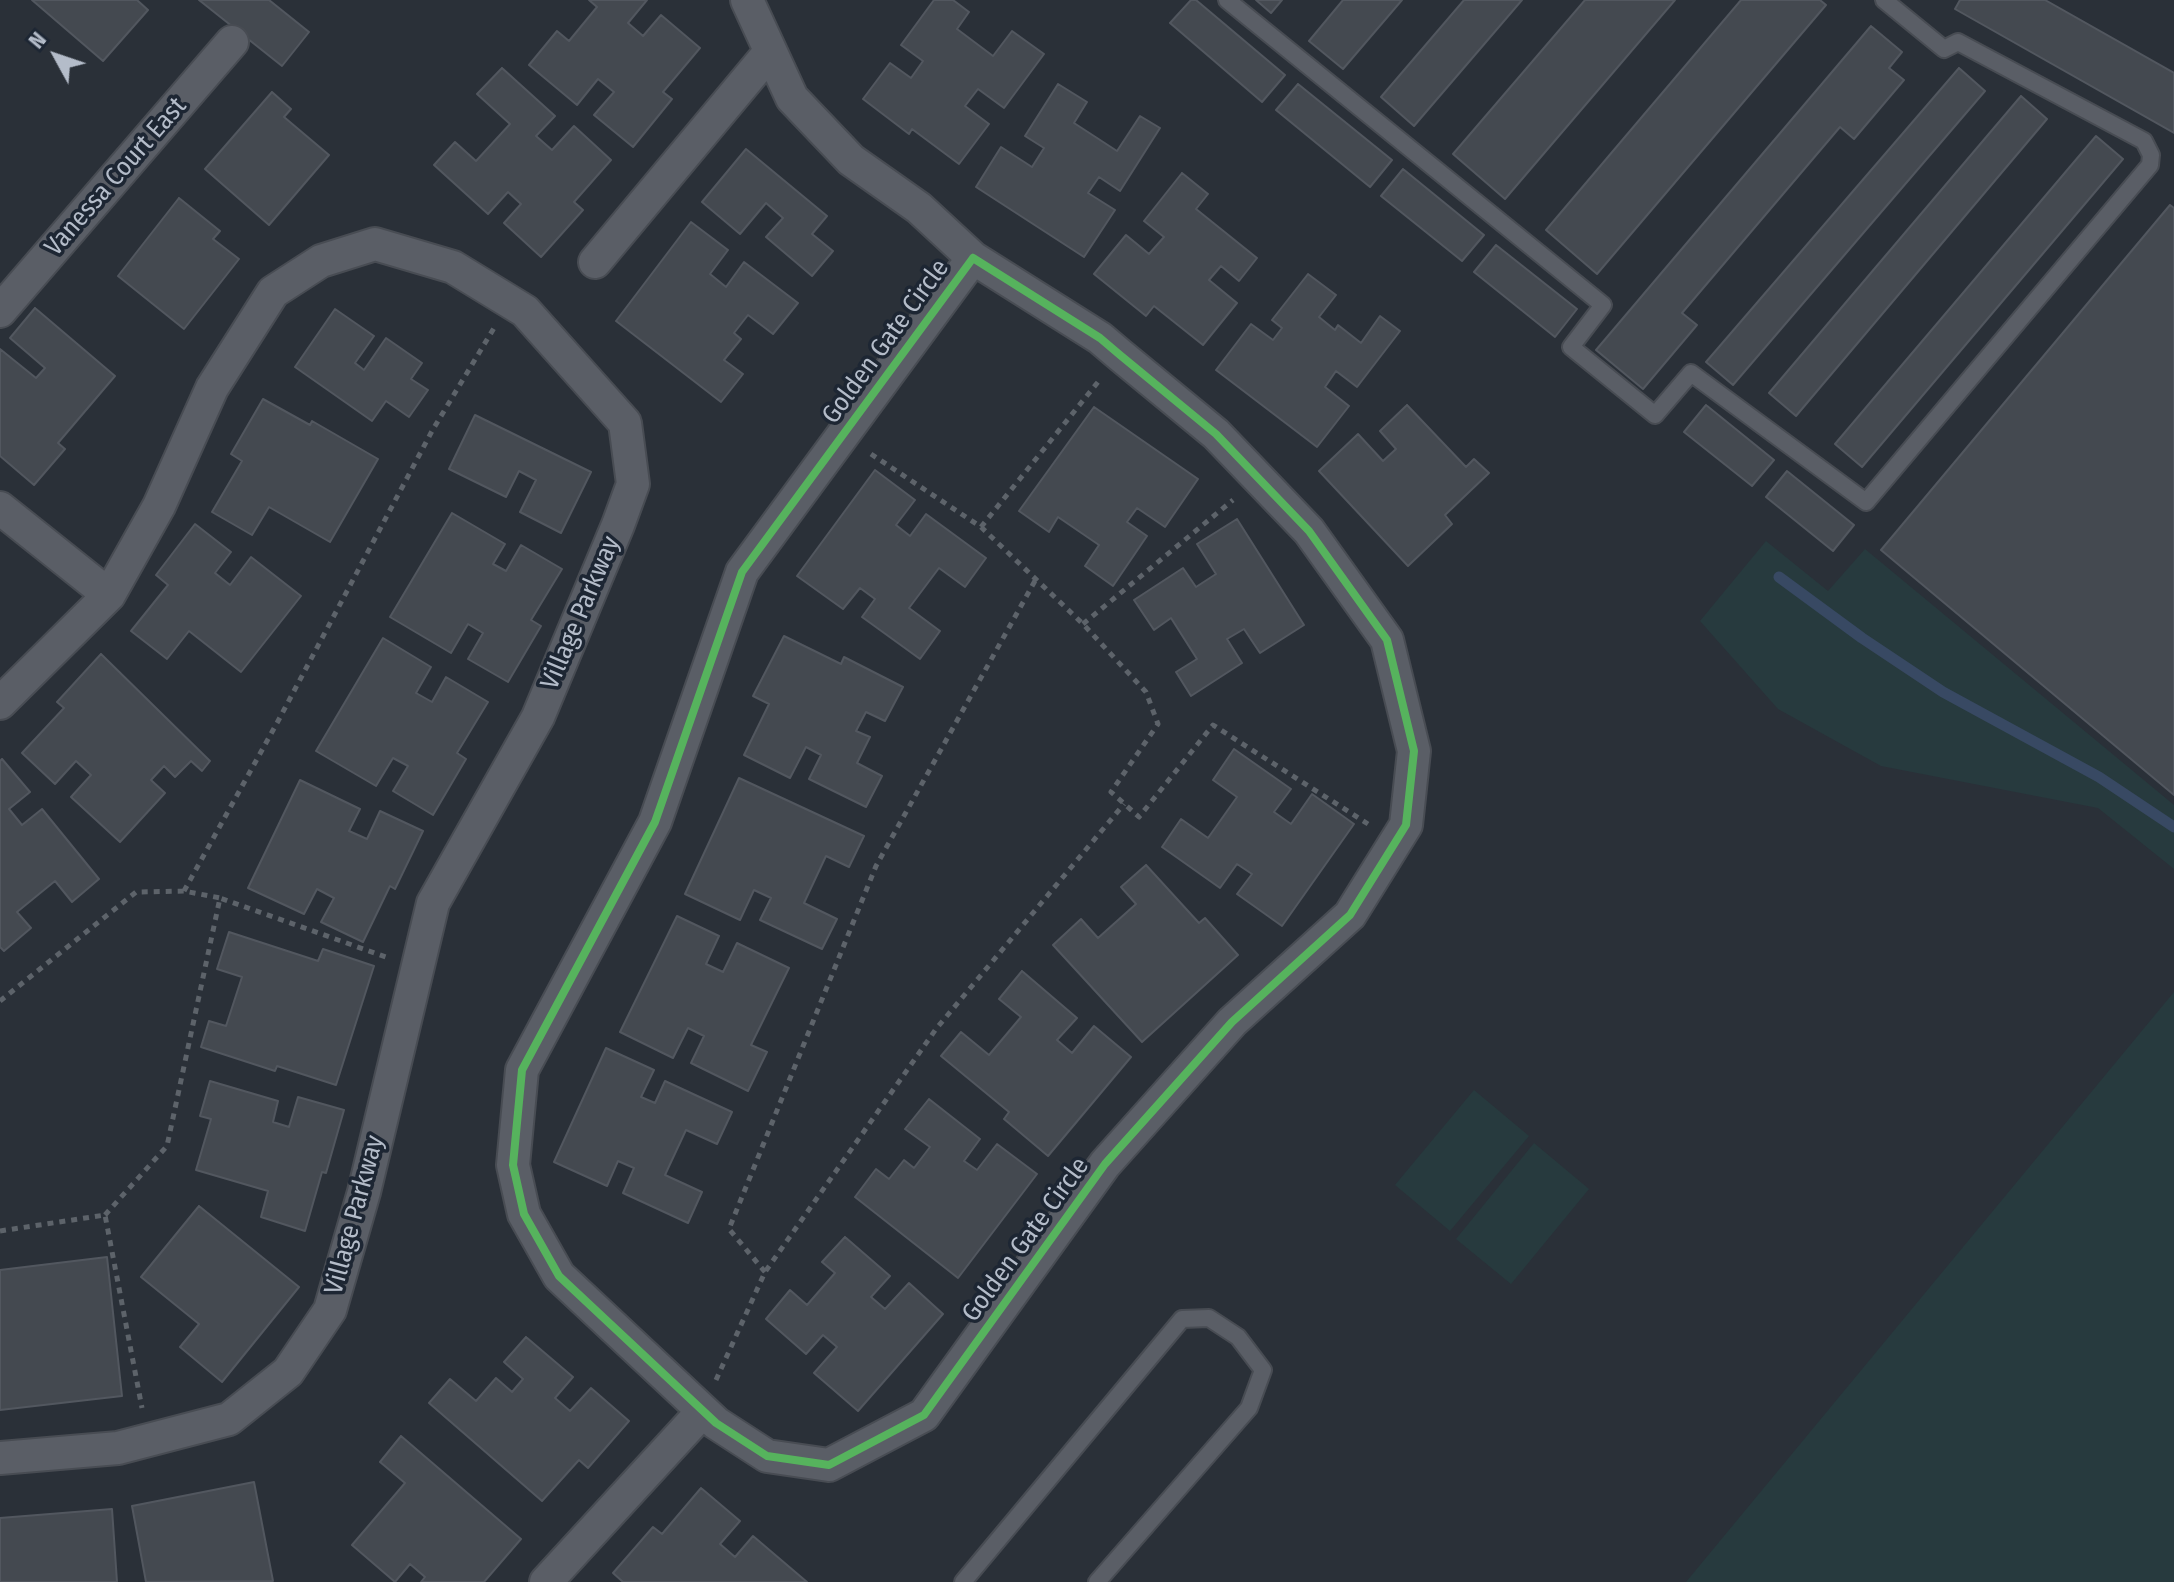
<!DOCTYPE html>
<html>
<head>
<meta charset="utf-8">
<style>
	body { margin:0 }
	#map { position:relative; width:2174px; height:1582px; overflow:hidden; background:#2a3038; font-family:"Fira Sans Condensed",sans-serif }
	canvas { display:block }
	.north { position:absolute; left:16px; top:16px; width:80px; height:80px; -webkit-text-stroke:6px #1d2633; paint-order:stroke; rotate:310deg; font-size:22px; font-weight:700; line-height:32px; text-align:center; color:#b4bcc9 }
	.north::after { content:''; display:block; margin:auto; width:28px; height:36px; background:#b4bcc9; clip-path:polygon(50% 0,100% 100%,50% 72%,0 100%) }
</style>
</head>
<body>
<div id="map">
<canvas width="2174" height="1582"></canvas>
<div class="north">N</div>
</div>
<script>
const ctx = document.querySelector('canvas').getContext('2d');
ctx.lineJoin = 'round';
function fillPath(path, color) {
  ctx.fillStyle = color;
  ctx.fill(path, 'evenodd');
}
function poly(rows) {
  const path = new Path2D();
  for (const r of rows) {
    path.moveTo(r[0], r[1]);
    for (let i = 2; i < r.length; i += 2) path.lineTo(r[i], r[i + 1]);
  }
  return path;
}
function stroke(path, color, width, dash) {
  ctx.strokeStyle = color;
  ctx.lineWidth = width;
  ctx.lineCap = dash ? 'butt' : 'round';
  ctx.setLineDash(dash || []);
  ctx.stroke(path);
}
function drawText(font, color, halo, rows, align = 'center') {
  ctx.font = font + ' "Fira Sans Condensed",sans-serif';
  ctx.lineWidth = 7;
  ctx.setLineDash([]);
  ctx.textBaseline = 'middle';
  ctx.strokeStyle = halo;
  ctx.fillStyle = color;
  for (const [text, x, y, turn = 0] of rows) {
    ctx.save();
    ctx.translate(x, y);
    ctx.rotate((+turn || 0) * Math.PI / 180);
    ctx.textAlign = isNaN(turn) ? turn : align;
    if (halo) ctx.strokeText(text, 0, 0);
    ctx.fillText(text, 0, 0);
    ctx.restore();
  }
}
fillPath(poly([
	[1766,541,1828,591,1865,549,2174,805,2174,869,2098,808,1881,766,1778,709,1700,621],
	[2174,992,2174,1582,1686,1582],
	[1474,1090,1529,1136,1450,1231,1395,1185],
	[1534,1143,1589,1189,1511,1284,1456,1239]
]), '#273a3e');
stroke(poly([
	[1779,577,1862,638,1943,692,2099,777,2174,827]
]), '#384963', 11);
const building = poly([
	[32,0,137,0,148,10,103,61,32,0],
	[199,0,269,0,309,32,282,66,199,0],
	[589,0,647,0,628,23,643,36,661,15,700,48,663,92,672,99,633,147,594,115,614,92,598,79,577,105,529,65,557,31,569,41,597,7,589,0],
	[934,0,953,0,969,12,957,29,993,56,1012,31,1044,54,1004,108,978,89,965,106,989,124,959,164,912,129,909,134,863,99,890,63,911,78,923,61,901,45,934,0],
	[1191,0,1196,0,1285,75,1262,102,1170,23,1191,0],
	[1256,0,1282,0,1271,13,1256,0],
	[1343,0,1402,0,1343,69,1309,41,1343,0],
	[1464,0,1522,0,1414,126,1381,97,1464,0],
	[1585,0,1675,0,1505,199,1453,154,1585,0],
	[1741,0,1820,0,1826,5,1597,274,1546,230,1741,0],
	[1960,0,2045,0,2174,73,2174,133,1955,9,1960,0],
	[1871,26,1902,52,1889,68,1904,80,1854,139,1840,127,1682,313,1697,325,1643,389,1596,350,1871,26],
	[502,68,555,116,536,136,552,150,574,126,611,160,574,202,583,210,541,257,504,223,521,204,508,192,488,214,434,165,455,142,476,161,510,124,477,94,502,68],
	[1959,68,1985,91,1733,385,1706,362,1959,68],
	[1058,84,1087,102,1074,123,1117,151,1140,116,1160,128,1120,191,1099,177,1088,193,1115,210,1084,257,976,187,1001,147,1032,167,1044,148,1025,136,1058,84],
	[1298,84,1392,160,1370,187,1276,110,1298,84],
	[272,92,291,109,284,117,329,155,269,225,205,169,272,92],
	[2021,96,2047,119,1796,416,1769,393,2021,96],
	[2096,136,2123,159,1862,467,1835,444,2096,136],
	[746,149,827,216,812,234,833,251,812,276,766,237,783,218,766,203,740,234,702,202,746,149],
	[1403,169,1484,235,1462,261,1381,196,1403,169],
	[1182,173,1208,194,1196,209,1257,258,1239,281,1221,266,1209,280,1237,303,1203,345,1154,306,1146,316,1094,274,1126,235,1149,254,1164,237,1144,221,1182,173],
	[179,198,220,231,213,239,239,259,184,329,118,276,179,198],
	[2170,205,2174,208,2174,795,1881,550,2170,205],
	[691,222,728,250,710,274,726,287,744,262,798,303,773,334,748,315,734,333,741,339,724,360,743,374,721,402,616,321,691,222],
	[1496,245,1577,309,1555,337,1474,272,1496,245],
	[1308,274,1336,295,1319,317,1335,330,1338,325,1361,343,1380,316,1400,331,1357,387,1336,371,1325,387,1349,406,1317,447,1216,370,1251,324,1273,340,1282,328,1272,320,1308,274],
	[35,308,115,376,58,443,65,449,34,485,0,456,0,349,36,378,45,368,10,338,35,308],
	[335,309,374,336,355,363,364,370,386,338,422,363,411,379,428,390,409,417,386,401,372,421,295,367,335,309],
	[263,399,310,425,312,421,378,459,330,542,269,507,252,535,212,512,242,461,231,454,263,399],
	[1407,405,1466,467,1474,459,1489,473,1445,515,1452,524,1408,566,1319,471,1358,434,1383,461,1396,449,1380,431,1407,405],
	[1706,405,1774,460,1752,486,1684,432,1706,405],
	[1094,407,1198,479,1165,527,1137,508,1127,522,1147,536,1113,586,1085,566,1099,545,1058,517,1049,532,1019,511,1094,407],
	[475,415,591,472,561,533,520,512,536,480,519,471,506,497,449,469,475,415],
	[875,470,915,500,896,525,910,536,926,514,986,558,965,587,939,568,909,608,940,631,920,659,862,617,875,599,860,588,843,609,797,576,875,470],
	[1787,471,1854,525,1833,551,1766,497,1787,471],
	[452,513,505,544,493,564,506,571,521,545,562,569,531,620,541,626,508,682,468,659,483,633,468,624,451,653,390,617,452,513],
	[1237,519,1304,625,1260,653,1244,629,1227,639,1242,663,1191,696,1176,672,1197,659,1171,618,1154,630,1134,600,1183,568,1196,587,1216,574,1197,544,1237,519],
	[195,524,231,552,215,573,230,585,251,557,301,596,241,672,189,631,167,659,131,631,168,585,156,575,195,524],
	[784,636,841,664,844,657,903,687,885,721,866,712,856,731,870,737,857,763,882,776,866,807,809,779,821,755,806,747,790,778,744,755,769,704,753,696,784,636],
	[383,638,431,667,416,693,432,702,446,677,488,702,457,753,466,759,433,815,393,791,408,766,393,758,376,786,316,751,383,638],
	[101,654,210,761,202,771,191,761,175,777,164,766,151,780,165,793,120,842,71,797,91,775,76,761,55,784,22,753,64,708,57,702,101,654],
	[1234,749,1291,789,1274,812,1291,824,1312,794,1354,824,1282,926,1237,894,1252,874,1237,864,1220,888,1162,847,1181,819,1208,838,1237,797,1213,780,1234,749],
	[2,759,30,792,9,809,22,825,42,809,99,879,72,902,55,881,17,912,31,928,4,951,0,947,0,761,2,759],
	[739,778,864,836,849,867,826,856,804,903,837,919,822,949,760,920,771,898,754,890,740,920,685,894,739,778],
	[300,780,360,809,349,831,367,839,380,811,423,831,395,889,390,886,363,942,321,922,334,898,317,889,304,914,248,888,300,780],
	[1146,865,1199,923,1205,918,1238,955,1142,1042,1053,945,1081,919,1098,938,1136,904,1121,887,1146,865],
	[677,916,719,936,706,964,723,972,737,943,789,968,751,1045,767,1052,748,1091,691,1063,704,1036,688,1028,673,1058,620,1032,677,916],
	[229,932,318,961,323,949,374,966,336,1085,277,1066,275,1071,201,1047,209,1021,226,1026,242,977,217,969,229,932],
	[1022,971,1077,1018,1057,1040,1072,1053,1094,1026,1131,1057,1048,1156,1004,1119,1009,1112,941,1056,961,1032,989,1055,1021,1017,999,999,1022,971],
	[606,1048,654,1070,641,1097,655,1103,665,1081,732,1112,717,1144,686,1130,665,1175,702,1192,688,1223,623,1193,634,1168,618,1161,607,1186,554,1162,606,1048],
	[210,1081,278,1101,273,1122,289,1127,298,1097,344,1110,326,1173,322,1172,305,1231,261,1217,268,1191,196,1170,211,1119,200,1116,210,1081],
	[929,1099,980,1139,964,1161,977,1170,997,1144,1037,1174,958,1278,855,1197,876,1169,889,1179,904,1160,914,1168,930,1147,905,1129,929,1099],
	[199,1206,299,1287,222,1382,180,1347,199,1324,141,1277,199,1206],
	[845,1237,890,1276,871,1297,885,1309,909,1283,943,1314,858,1411,814,1373,837,1347,823,1335,806,1354,766,1319,790,1290,807,1305,835,1273,822,1262,845,1237],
	[107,1257,122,1396,0,1410,0,1270,107,1257],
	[526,1337,573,1377,555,1398,570,1411,591,1388,629,1421,588,1468,579,1460,542,1501,429,1403,450,1379,476,1401,496,1378,512,1392,523,1379,504,1362,526,1337],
	[401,1436,521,1539,484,1582,421,1582,425,1577,410,1564,395,1582,352,1545,405,1483,380,1462,401,1436],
	[254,1482,273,1581,146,1582,132,1506,254,1482],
	[701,1488,740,1521,720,1544,735,1557,753,1536,807,1582,623,1582,613,1573,653,1527,662,1534,701,1488],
	[112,1509,117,1582,0,1582,0,1518,112,1509]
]);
fillPath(building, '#444950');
stroke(building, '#52575f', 2);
const service = poly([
	[1227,0,1603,305,1571,347,1655,415,1691,373,1866,502,2150,165,2151,155,2144,141,1958,42,1944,49,1884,0],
	[963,1582,1182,1319,1209,1318,1238,1337,1263,1370,1249,1408,1097,1582]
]);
const minor = poly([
	[747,0,792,98,851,160,919,208,973,258],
	[973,258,1100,338,1120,355,1216,434,1309,531,1387,640,1414,751,1406,825,1350,915,1232,1022,1105,1164,924,1415,829,1465,767,1456,716,1423,559,1276,524,1214,513,1165,522,1070,655,822,742,572,973,258],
	[595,262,770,52],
	[0,311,232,42],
	[0,508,109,595],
	[0,703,109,595,159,506,212,388,273,292,321,261,375,244,453,267,525,311,625,423,633,484,618,525,538,717,433,903,364,1192,330,1310,288,1372,229,1419,118,1448,0,1458],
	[546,1582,703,1411]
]);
stroke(service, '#484c53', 20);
stroke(minor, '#484c53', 36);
stroke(poly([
	[871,454,981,527,1083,624,1146,692,1158,724,1111,792,1139,817,1213,725,1368,824],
	[981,527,1098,382],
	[1083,624,1233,500],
	[184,891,277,723,432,431,494,328],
	[0,1001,136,892,184,891,220,898],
	[105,1215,167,1146,220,898,386,957],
	[0,1231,105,1215,142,1408],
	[765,1272,729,1229,876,866,1036,579],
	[716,1380,765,1272,936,1029,1124,804]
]), '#5d636a', 5, [6, 6]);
stroke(service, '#5a5e66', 16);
stroke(minor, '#5a5e66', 32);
stroke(poly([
	[973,258,1100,338,1120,355,1216,434,1309,531,1387,640,1414,751,1406,825,1350,915,1232,1022,1105,1164,924,1415,829,1465,767,1456,716,1423,559,1276,524,1214,513,1165,522,1070,655,822,742,572,973,258]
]), '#56b35d', 8);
drawText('26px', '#b4bcc9', '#1d2633', [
	["Vanessa Court East",116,177,-49],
	["Golden Gate Circle",886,342,-54],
	["Village Parkway",581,613,-67],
	["Village Parkway",355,1215,-75],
	["Golden Gate Circle",1026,1240,-54]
]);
</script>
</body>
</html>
